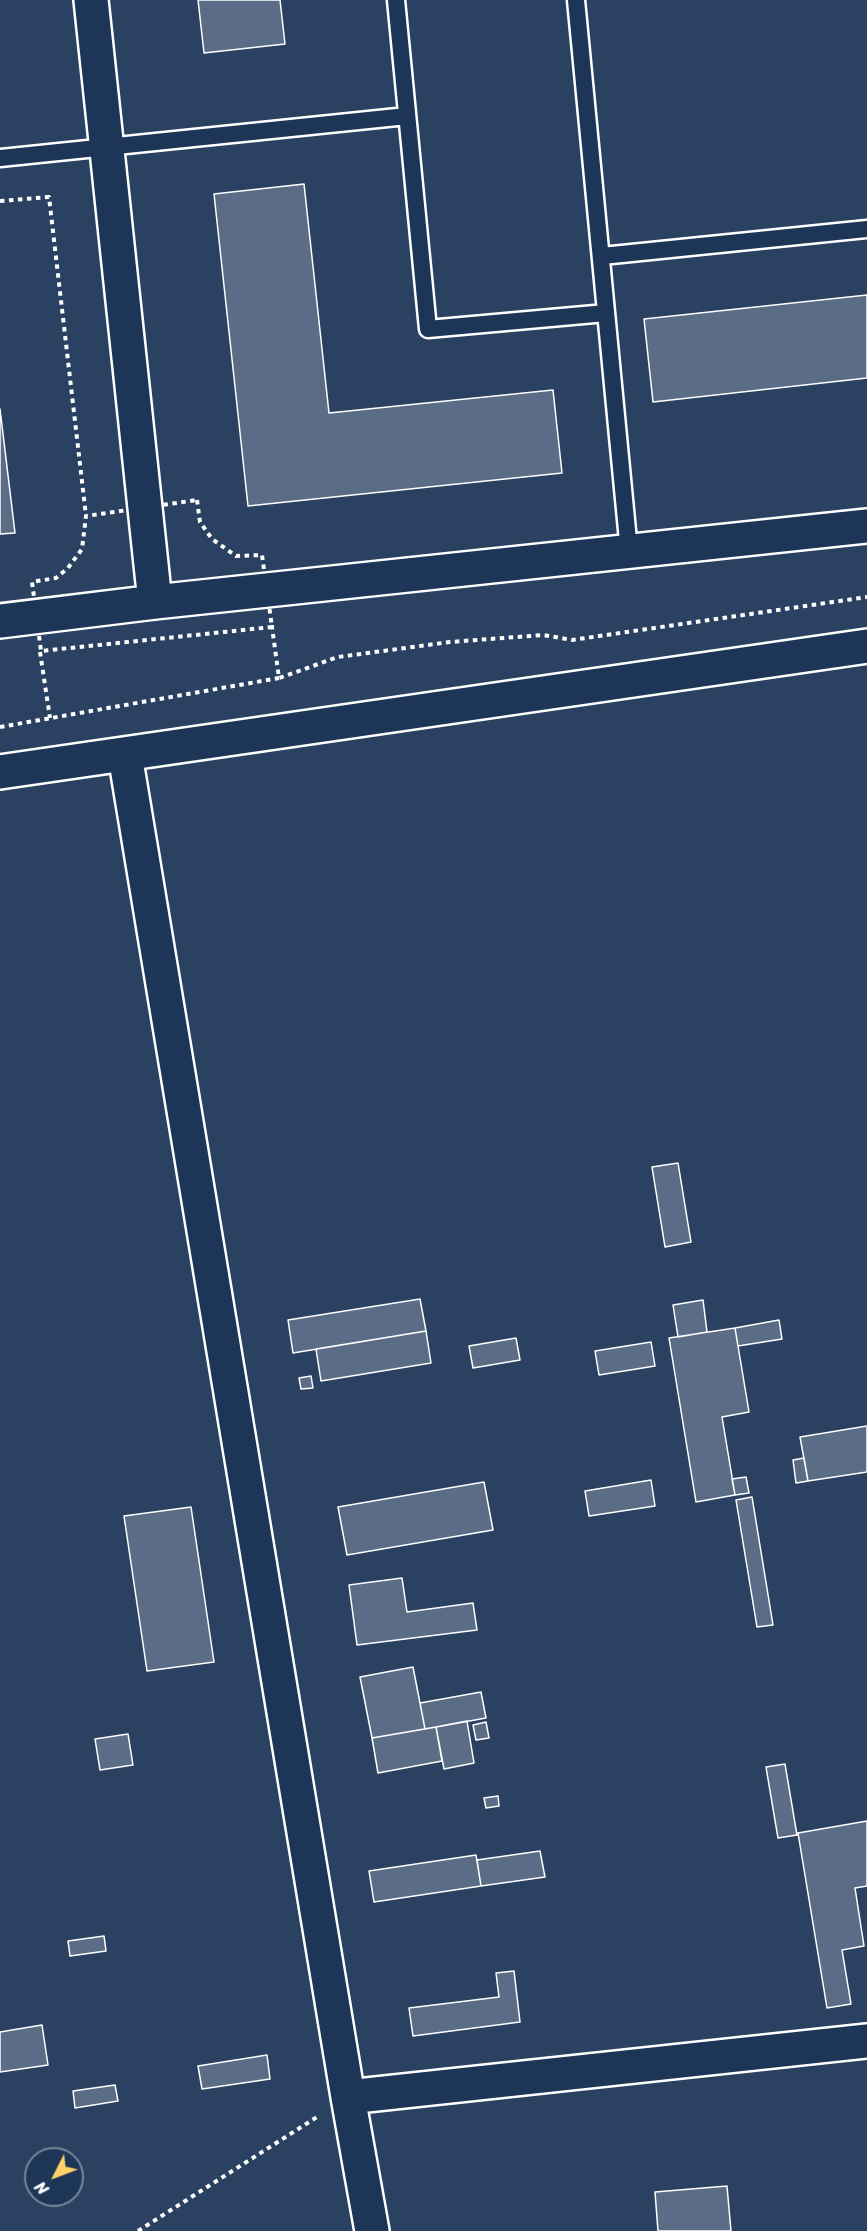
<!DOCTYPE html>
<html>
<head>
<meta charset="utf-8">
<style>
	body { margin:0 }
	#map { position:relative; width:867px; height:2231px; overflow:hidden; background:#2a4161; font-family:Sriracha,sans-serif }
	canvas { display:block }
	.north { position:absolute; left:24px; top:2147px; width:60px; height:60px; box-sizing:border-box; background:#1d3557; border:2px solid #77869a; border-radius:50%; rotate:228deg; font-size:16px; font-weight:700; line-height:24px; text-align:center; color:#fff }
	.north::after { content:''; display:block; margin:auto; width:21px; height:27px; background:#ffd166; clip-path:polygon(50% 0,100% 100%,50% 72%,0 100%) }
</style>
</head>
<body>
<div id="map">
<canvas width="867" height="2231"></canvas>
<div class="north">N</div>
</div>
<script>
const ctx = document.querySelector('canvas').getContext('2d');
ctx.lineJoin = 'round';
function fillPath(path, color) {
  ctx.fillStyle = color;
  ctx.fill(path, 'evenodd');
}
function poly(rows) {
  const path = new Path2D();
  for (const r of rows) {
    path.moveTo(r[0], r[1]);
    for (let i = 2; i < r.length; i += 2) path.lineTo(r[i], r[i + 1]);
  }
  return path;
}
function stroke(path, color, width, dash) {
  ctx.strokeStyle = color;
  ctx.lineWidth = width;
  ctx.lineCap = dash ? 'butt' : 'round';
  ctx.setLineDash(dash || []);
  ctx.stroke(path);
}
const building = poly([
	[198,0,280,0,285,44,204,53,198,0],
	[304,184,329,413,553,390,562,473,248,506,214,194,304,184],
	[867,295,867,378,653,402,644,319,867,295],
	[0,409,15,533,0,534,0,409],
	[678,1163,691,1242,665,1247,652,1167,678,1163],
	[420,1299,426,1331,293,1353,288,1320,420,1299],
	[703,1300,707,1332,678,1337,673,1305,703,1300],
	[779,1320,782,1339,738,1346,735,1328,779,1320],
	[735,1328,749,1412,722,1417,735,1495,696,1502,669,1338,735,1328],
	[426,1331,431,1363,321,1381,316,1349,426,1331],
	[516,1338,520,1360,473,1368,469,1346,516,1338],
	[651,1342,655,1366,599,1375,595,1351,651,1342],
	[311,1376,313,1388,301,1389,299,1378,311,1376],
	[867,1426,867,1472,808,1481,800,1437,867,1426],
	[804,1458,808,1481,796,1483,793,1460,804,1458],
	[746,1477,749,1493,735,1495,732,1479,746,1477],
	[651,1480,655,1506,589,1516,585,1491,651,1480],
	[484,1482,493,1530,347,1555,338,1507,484,1482],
	[752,1497,773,1625,757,1627,736,1500,752,1497],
	[191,1507,214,1662,147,1671,124,1516,191,1507],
	[402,1578,407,1612,473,1603,477,1630,357,1645,349,1585,402,1578],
	[413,1667,425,1729,372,1738,360,1677,413,1667],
	[481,1692,486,1718,425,1729,420,1703,481,1692],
	[467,1721,474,1763,444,1769,436,1727,467,1721],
	[486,1722,489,1738,476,1740,473,1725,486,1722],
	[436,1727,442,1761,378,1773,372,1738,436,1727],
	[128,1734,133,1765,100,1770,95,1739,128,1734],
	[785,1764,797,1835,778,1838,766,1767,785,1764],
	[498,1796,499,1806,486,1808,484,1798,498,1796],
	[867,1821,867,1886,855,1888,864,1946,842,1950,851,2004,827,2008,798,1833,867,1821],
	[540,1851,545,1877,481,1886,477,1860,540,1851],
	[476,1855,481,1886,374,1902,369,1871,476,1855],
	[104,1936,106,1951,70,1956,68,1941,104,1936],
	[514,1971,520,2022,413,2036,409,2008,499,1997,496,1973,514,1971],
	[42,2025,48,2065,0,2072,0,2032,42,2025],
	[267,2055,270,2079,202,2089,198,2066,267,2055],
	[115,2085,118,2101,75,2108,73,2091,115,2085],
	[727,2186,731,2231,658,2231,655,2192,727,2186]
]);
fillPath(building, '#5b6c86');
stroke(building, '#fff', 1.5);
const lane = poly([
	[396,0,428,329,606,313],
	[576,0,629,551],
	[0,158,407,116],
	[602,256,867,229]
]);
const street = poly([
	[91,0,155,602],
	[0,621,155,602,867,526],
	[125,755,348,2097,372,2231],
	[348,2097,867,2041]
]);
const secondary = poly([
	[0,772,867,646]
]);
stroke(lane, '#fff', 21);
stroke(street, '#fff', 38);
stroke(secondary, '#fff', 38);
stroke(poly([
	[0,201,49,197,86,516],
	[197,500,200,522,212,539,236,556,262,555,272,627,41,651,32,582,56,578,68,568,82,549,86,516,197,500],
	[274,627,272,627,279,678,338,657,450,642,543,635,572,640,867,597],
	[40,652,50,718],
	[0,727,279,678],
	[138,2231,317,2117]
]), '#fff', 4, [4.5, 4.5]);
stroke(lane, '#1d3557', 16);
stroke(street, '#1d3557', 33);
stroke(secondary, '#1d3557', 33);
</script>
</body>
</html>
